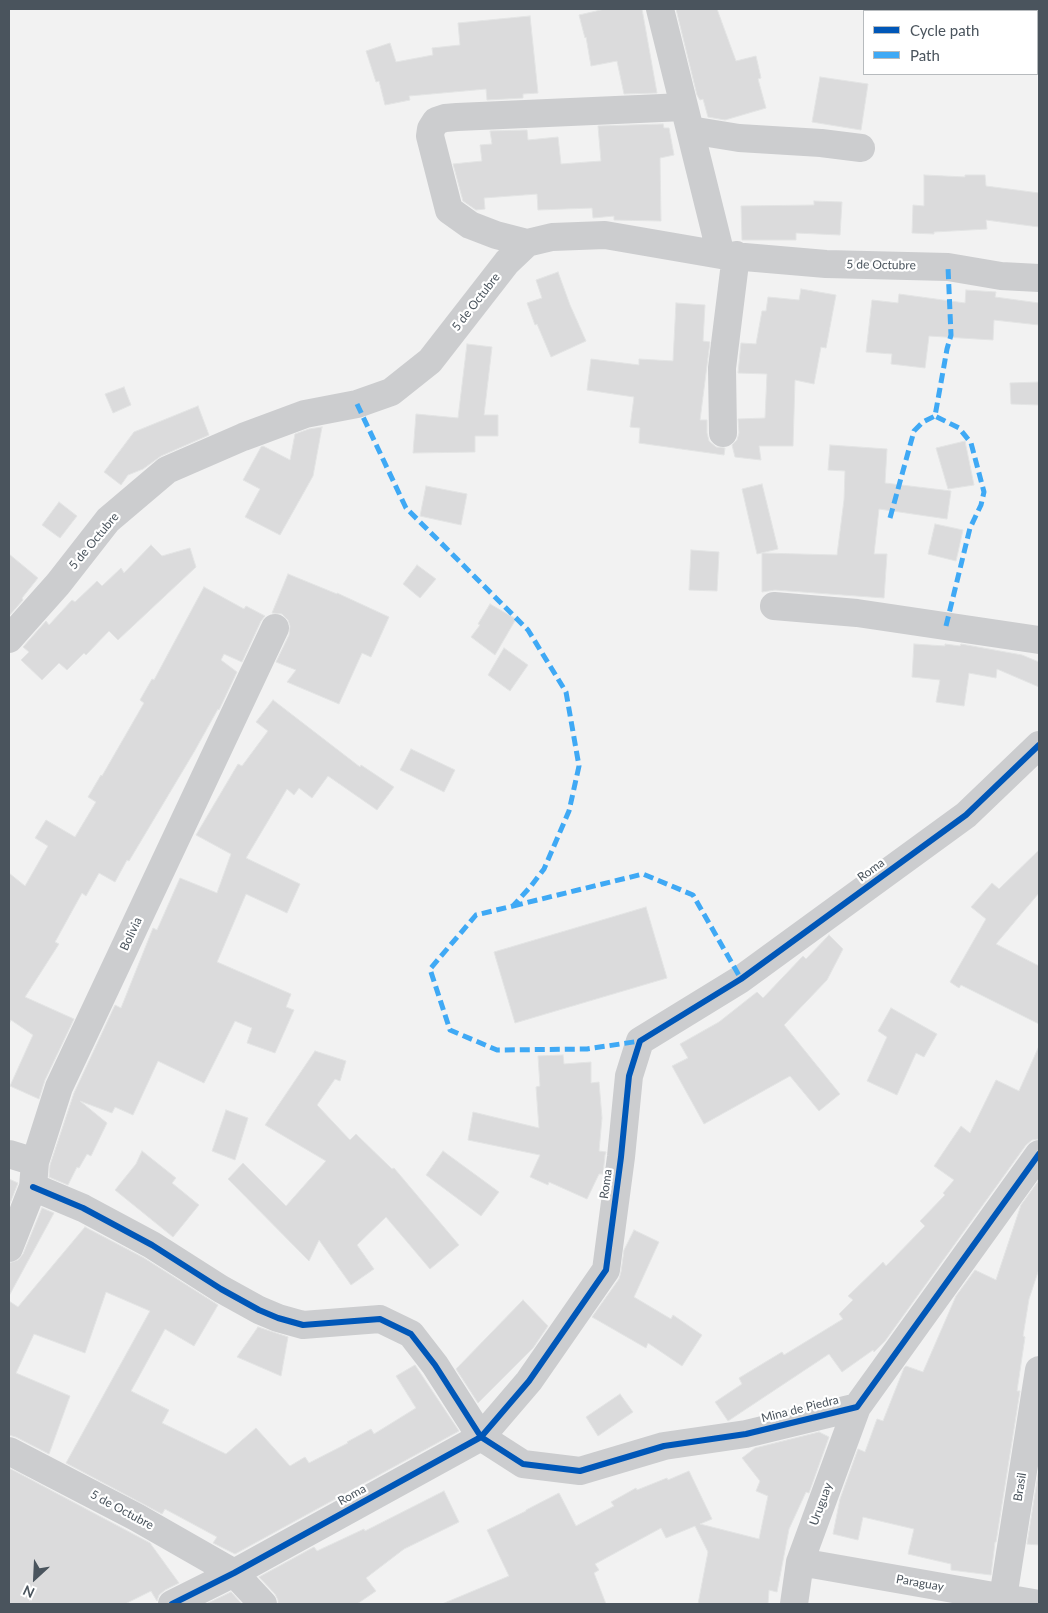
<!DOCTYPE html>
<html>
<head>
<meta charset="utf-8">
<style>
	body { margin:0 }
	#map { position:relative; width:1048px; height:1613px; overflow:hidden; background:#f2f2f2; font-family:Lato,sans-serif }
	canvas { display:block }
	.frame { position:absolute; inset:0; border:10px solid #4a545d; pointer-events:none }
	.legend { position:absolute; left:863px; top:10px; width:175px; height:65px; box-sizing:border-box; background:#fff; border:1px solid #b7bbbe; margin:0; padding:6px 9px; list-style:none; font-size:15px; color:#4a545d }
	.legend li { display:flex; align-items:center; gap:10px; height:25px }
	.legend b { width:25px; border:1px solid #b7bbbe }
	.north { position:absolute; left:10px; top:1553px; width:50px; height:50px; -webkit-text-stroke:4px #fff; paint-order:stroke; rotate:205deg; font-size:14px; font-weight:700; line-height:20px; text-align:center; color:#4a545d }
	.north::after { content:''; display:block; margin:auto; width:18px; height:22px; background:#4a545d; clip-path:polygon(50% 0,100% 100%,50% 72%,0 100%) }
</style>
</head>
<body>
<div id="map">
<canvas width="1048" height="1613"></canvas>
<div class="frame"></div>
<ul class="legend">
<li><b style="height:6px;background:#0057b8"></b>Cycle path</li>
<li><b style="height:6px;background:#3fa9f5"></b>Path</li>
</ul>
<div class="north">N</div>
</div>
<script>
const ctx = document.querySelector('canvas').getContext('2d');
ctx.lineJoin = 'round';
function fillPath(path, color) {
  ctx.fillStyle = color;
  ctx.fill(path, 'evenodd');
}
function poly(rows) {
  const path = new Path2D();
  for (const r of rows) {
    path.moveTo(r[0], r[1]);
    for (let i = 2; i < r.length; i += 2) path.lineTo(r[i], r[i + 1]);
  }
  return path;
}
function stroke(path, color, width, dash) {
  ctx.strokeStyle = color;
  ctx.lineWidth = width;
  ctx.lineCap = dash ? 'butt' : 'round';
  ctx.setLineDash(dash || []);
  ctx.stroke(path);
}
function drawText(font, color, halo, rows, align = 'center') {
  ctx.font = font + ' Lato,sans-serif';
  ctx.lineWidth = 4.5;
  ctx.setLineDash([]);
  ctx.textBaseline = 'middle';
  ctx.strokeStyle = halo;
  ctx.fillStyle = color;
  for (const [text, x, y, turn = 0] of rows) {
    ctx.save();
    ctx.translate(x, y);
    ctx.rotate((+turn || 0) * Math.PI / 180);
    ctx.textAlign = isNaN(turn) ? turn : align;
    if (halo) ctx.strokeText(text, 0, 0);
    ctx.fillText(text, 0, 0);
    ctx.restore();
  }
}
const building = poly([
	[605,9,642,9,657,93,624,94,617,61,591,66,586,37,585,38,579,15,605,9],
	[676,9,717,9,736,61,756,56,761,78,758,79,766,108,725,120,708,117,703,99,700,100,697,95,676,9],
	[530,16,538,93,523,94,523,98,487,100,486,89,409,96,410,100,385,105,379,81,376,82,366,51,390,43,396,62,433,55,432,48,460,45,458,23,530,16],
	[820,77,868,84,861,130,812,122,820,77],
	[663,124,664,128,669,128,674,155,660,158,661,221,614,220,614,216,593,218,592,208,538,210,537,194,484,198,485,209,476,210,463,201,453,164,482,161,480,145,492,144,490,131,527,130,528,140,558,137,561,164,601,161,598,126,663,124],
	[924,175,965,177,965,175,985,175,986,186,1039,193,1039,227,986,220,987,229,934,232,934,234,912,233,913,205,924,206,924,175],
	[814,201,842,202,840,235,796,233,796,240,742,240,741,206,814,205,814,201],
	[558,272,570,305,586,341,551,357,537,324,535,325,527,303,542,298,536,280,558,272],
	[801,289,836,295,826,348,821,347,814,384,795,380,793,446,759,446,761,460,735,457,732,445,737,440,739,433,738,419,765,418,767,374,738,373,741,343,756,344,762,311,766,311,768,297,799,300,801,289],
	[966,290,996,292,995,297,1039,303,1039,325,994,320,993,340,929,336,925,368,891,364,892,354,866,352,872,300,898,303,899,294,965,303,966,290],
	[676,303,705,305,703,341,710,342,700,420,707,420,707,433,709,441,716,447,725,448,724,455,639,443,640,428,630,427,634,397,587,390,591,359,639,365,639,359,673,361,676,303],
	[467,344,492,347,484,415,498,415,498,436,475,436,475,452,413,453,416,414,458,418,467,344],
	[1039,382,1039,405,1011,404,1010,383,1039,382],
	[124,387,131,405,113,413,105,394,124,387],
	[198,406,209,435,161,456,143,469,128,475,121,485,104,472,134,432,198,406],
	[322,427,313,476,280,535,245,517,260,489,243,480,261,447,263,446,290,460,295,434,309,429,322,427],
	[965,441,974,485,948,489,936,448,965,441],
	[830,445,887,449,885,483,951,491,947,519,879,509,874,554,887,554,884,598,775,590,762,592,762,553,837,555,844,500,845,471,828,470,830,445],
	[762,484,778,549,757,554,742,489,762,484],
	[426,486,467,494,461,525,420,516,426,486],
	[59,502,77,516,60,538,42,525,59,502],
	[935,524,963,530,956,561,928,554,935,524],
	[151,545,162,556,190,548,196,567,118,640,109,631,86,655,84,653,67,670,59,663,42,680,21,660,29,652,23,647,46,621,49,625,72,600,75,602,97,581,102,586,121,568,124,573,151,545],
	[691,550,719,552,717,591,689,590,691,550],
	[9,554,38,578,22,598,23,600,9,616,9,554],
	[417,565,436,579,420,598,403,584,417,565],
	[288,574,337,594,337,593,389,617,371,657,362,653,339,704,287,682,296,670,276,662,289,635,290,626,288,620,282,614,272,613,288,574],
	[204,587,244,609,246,606,265,616,261,621,242,662,224,654,221,660,237,672,219,710,218,709,194,752,129,861,127,860,115,882,99,873,86,896,82,893,55,942,59,944,25,997,74,1019,45,1080,39,1099,10,1086,33,1035,11,1020,9,1024,9,873,25,886,48,846,35,838,46,820,75,837,96,802,88,797,101,775,102,776,144,703,140,700,152,679,154,680,204,587],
	[490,604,516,619,495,655,471,637,480,625,478,624,490,604],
	[914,644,945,646,945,644,960,646,961,644,1022,655,1039,662,1039,687,997,669,996,678,969,673,964,706,936,702,940,680,912,677,914,644],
	[504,648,528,665,510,691,488,675,504,648],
	[273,700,360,767,361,765,394,787,377,810,328,776,312,798,299,788,294,795,287,789,246,858,300,884,287,913,246,894,217,962,291,994,286,1007,294,1010,275,1053,247,1043,252,1028,235,1021,204,1083,158,1061,133,1115,115,1107,112,1113,80,1101,107,1123,91,1156,87,1154,79,1168,77,1167,68,1185,49,1177,50,1165,74,1093,115,1005,121,1008,153,928,157,930,180,878,217,893,231,854,196,835,238,764,242,766,268,731,256,722,273,700],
	[411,749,455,770,444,792,400,770,411,749],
	[1039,850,1039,893,996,944,1039,966,1039,1024,961,985,959,988,950,982,986,919,971,907,992,883,999,889,1039,850],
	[646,907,667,978,515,1023,494,952,646,907],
	[829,935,843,949,827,980,784,1025,840,1094,819,1111,790,1076,704,1124,672,1066,688,1058,680,1044,719,1022,757,992,763,998,803,956,806,959,829,935],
	[891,1008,937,1034,924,1057,916,1053,897,1095,867,1081,887,1037,878,1031,891,1008],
	[1039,1046,1039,1139,1032,1140,1026,1145,885,1341,874,1352,873,1350,842,1372,829,1354,728,1421,715,1402,742,1384,739,1378,782,1352,784,1355,843,1319,839,1314,853,1300,848,1296,883,1262,886,1266,925,1226,920,1221,945,1195,943,1193,954,1180,934,1166,961,1126,970,1133,996,1080,1019,1091,1039,1046],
	[315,1051,346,1061,340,1081,335,1079,317,1105,350,1140,356,1134,392,1169,394,1168,459,1245,430,1269,386,1217,357,1245,374,1269,351,1285,319,1240,309,1261,228,1179,243,1163,286,1206,326,1161,265,1125,315,1051],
	[563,1055,564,1064,591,1062,591,1083,599,1082,602,1118,599,1151,606,1152,605,1155,603,1174,599,1174,587,1199,549,1182,548,1185,530,1177,540,1155,468,1140,473,1112,539,1128,536,1087,540,1086,538,1056,563,1055],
	[226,1110,248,1118,235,1160,212,1151,226,1110],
	[142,1151,176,1178,172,1183,199,1205,173,1237,115,1190,136,1164,142,1151],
	[443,1151,499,1192,481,1216,426,1175,443,1151],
	[9,1179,18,1183,9,1206,9,1179],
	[1039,1180,1039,1269,1029,1299,1023,1336,1025,1337,1017,1391,1020,1391,996,1542,995,1542,991,1575,951,1570,951,1564,908,1554,914,1529,863,1517,858,1540,833,1534,840,1499,858,1449,865,1452,877,1419,883,1421,904,1368,906,1366,923,1372,956,1296,975,1270,996,1280,1021,1205,1039,1180],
	[42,1208,54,1213,9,1296,9,1263,18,1260,23,1254,42,1208],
	[85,1227,144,1258,218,1305,194,1346,165,1329,131,1391,169,1410,162,1423,226,1454,256,1428,290,1466,305,1457,309,1463,348,1443,347,1442,371,1429,374,1434,416,1408,396,1376,415,1365,459,1431,235,1554,213,1543,217,1537,165,1509,162,1514,66,1463,150,1311,106,1292,85,1353,34,1334,16,1373,70,1396,49,1454,16,1437,9,1435,9,1301,18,1307,85,1227],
	[634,1230,659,1242,634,1297,671,1319,673,1315,702,1335,682,1366,648,1343,646,1348,592,1317,619,1279,621,1272,624,1250,634,1230],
	[523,1300,548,1326,533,1348,478,1403,456,1369,523,1300],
	[258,1327,288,1337,281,1376,237,1357,258,1327],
	[620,1394,633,1412,598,1436,586,1417,620,1394],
	[819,1432,829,1437,809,1493,806,1492,789,1529,777,1592,769,1590,768,1604,698,1604,708,1552,695,1526,666,1538,661,1528,595,1564,599,1570,594,1573,606,1604,442,1604,509,1576,487,1530,526,1511,526,1510,559,1493,576,1526,614,1506,611,1502,636,1488,637,1490,667,1478,668,1480,689,1471,712,1519,700,1524,759,1539,768,1496,756,1491,760,1481,742,1458,755,1448,819,1432],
	[9,1468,150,1543,179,1583,165,1590,159,1595,157,1601,151,1591,125,1604,9,1604,9,1468],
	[1039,1468,1039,1545,1027,1544,1039,1468],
	[444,1491,459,1522,404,1549,366,1578,376,1591,357,1604,278,1604,278,1600,275,1594,259,1577,314,1547,317,1551,364,1529,365,1531,444,1491],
	[231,1592,242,1604,206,1604,231,1592]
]);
fillPath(building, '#dbdbdc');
stroke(building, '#e3e4e4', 1);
stroke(poly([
	[660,9,721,255],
	[690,130,739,138,821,143,861,148],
	[527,243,496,235,470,225,449,210,430,136,431,129,436,121,445,118,457,117,684,107],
	[723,433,722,368,736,255],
	[774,606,857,613,1039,640],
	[9,639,58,584,108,520,167,470,243,437,305,414,357,404,391,392,430,361,507,262,527,243,552,237,605,235,721,255,826,264,948,267,1001,276,1039,278],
	[9,1154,35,1162],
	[33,1187,83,1208,152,1245,221,1289,259,1310,278,1318,303,1325,380,1319,411,1334,435,1365,481,1437,523,1464,580,1471,664,1446,746,1434,857,1407,1039,1154],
	[9,1248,33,1187,35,1162,59,1087,275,628],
	[9,1451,136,1517,234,1573,263,1604],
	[800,1562,1039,1604],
	[172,1604,234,1573,481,1437,529,1381,606,1270,621,1157,629,1076,640,1041,741,979,966,815,1039,745],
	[794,1604,800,1562,857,1407],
	[1002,1604,1039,1370]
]), '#cccdcf', 28);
stroke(poly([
	[357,404,406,508,528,630,566,692,579,766,569,811,544,869,531,886,513,906,476,915,430,969,450,1030,497,1050,587,1049,640,1041],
	[890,518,914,431,923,422,935,416],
	[946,626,970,528,981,505,984,492,971,443,959,428,935,416,947,349,951,335,948,267],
	[513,906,643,874,693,895,741,979]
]), '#3fa9f5', 5, [10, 5]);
stroke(poly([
	[33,1187,83,1208,152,1245,221,1289,259,1310,278,1318,303,1325,380,1319,411,1334,435,1365,481,1437,523,1464,580,1471,664,1446,746,1434,857,1407,1039,1154],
	[172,1604,234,1573,481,1437,529,1381,606,1270,621,1157,629,1076,640,1041,741,979,966,815,1039,745]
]), '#0057b8', 6);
drawText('12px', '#4a545d', '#fff', [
	["5 de Octubre",881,265,1],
	["5 de Octubre",476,302,-52],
	["5 de Octubre",94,541,-50],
	["Roma",871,870,-36],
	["Bolivia",131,934,-65],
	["Roma",606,1184,-82],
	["Mina de Piedra",800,1409,-14],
	["Brasil",1020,1487,-81],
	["Roma",352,1495,-29],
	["Uruguay",821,1504,-70],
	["5 de Octubre",122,1510,28],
	["Paraguay",920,1583,10]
]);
</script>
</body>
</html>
